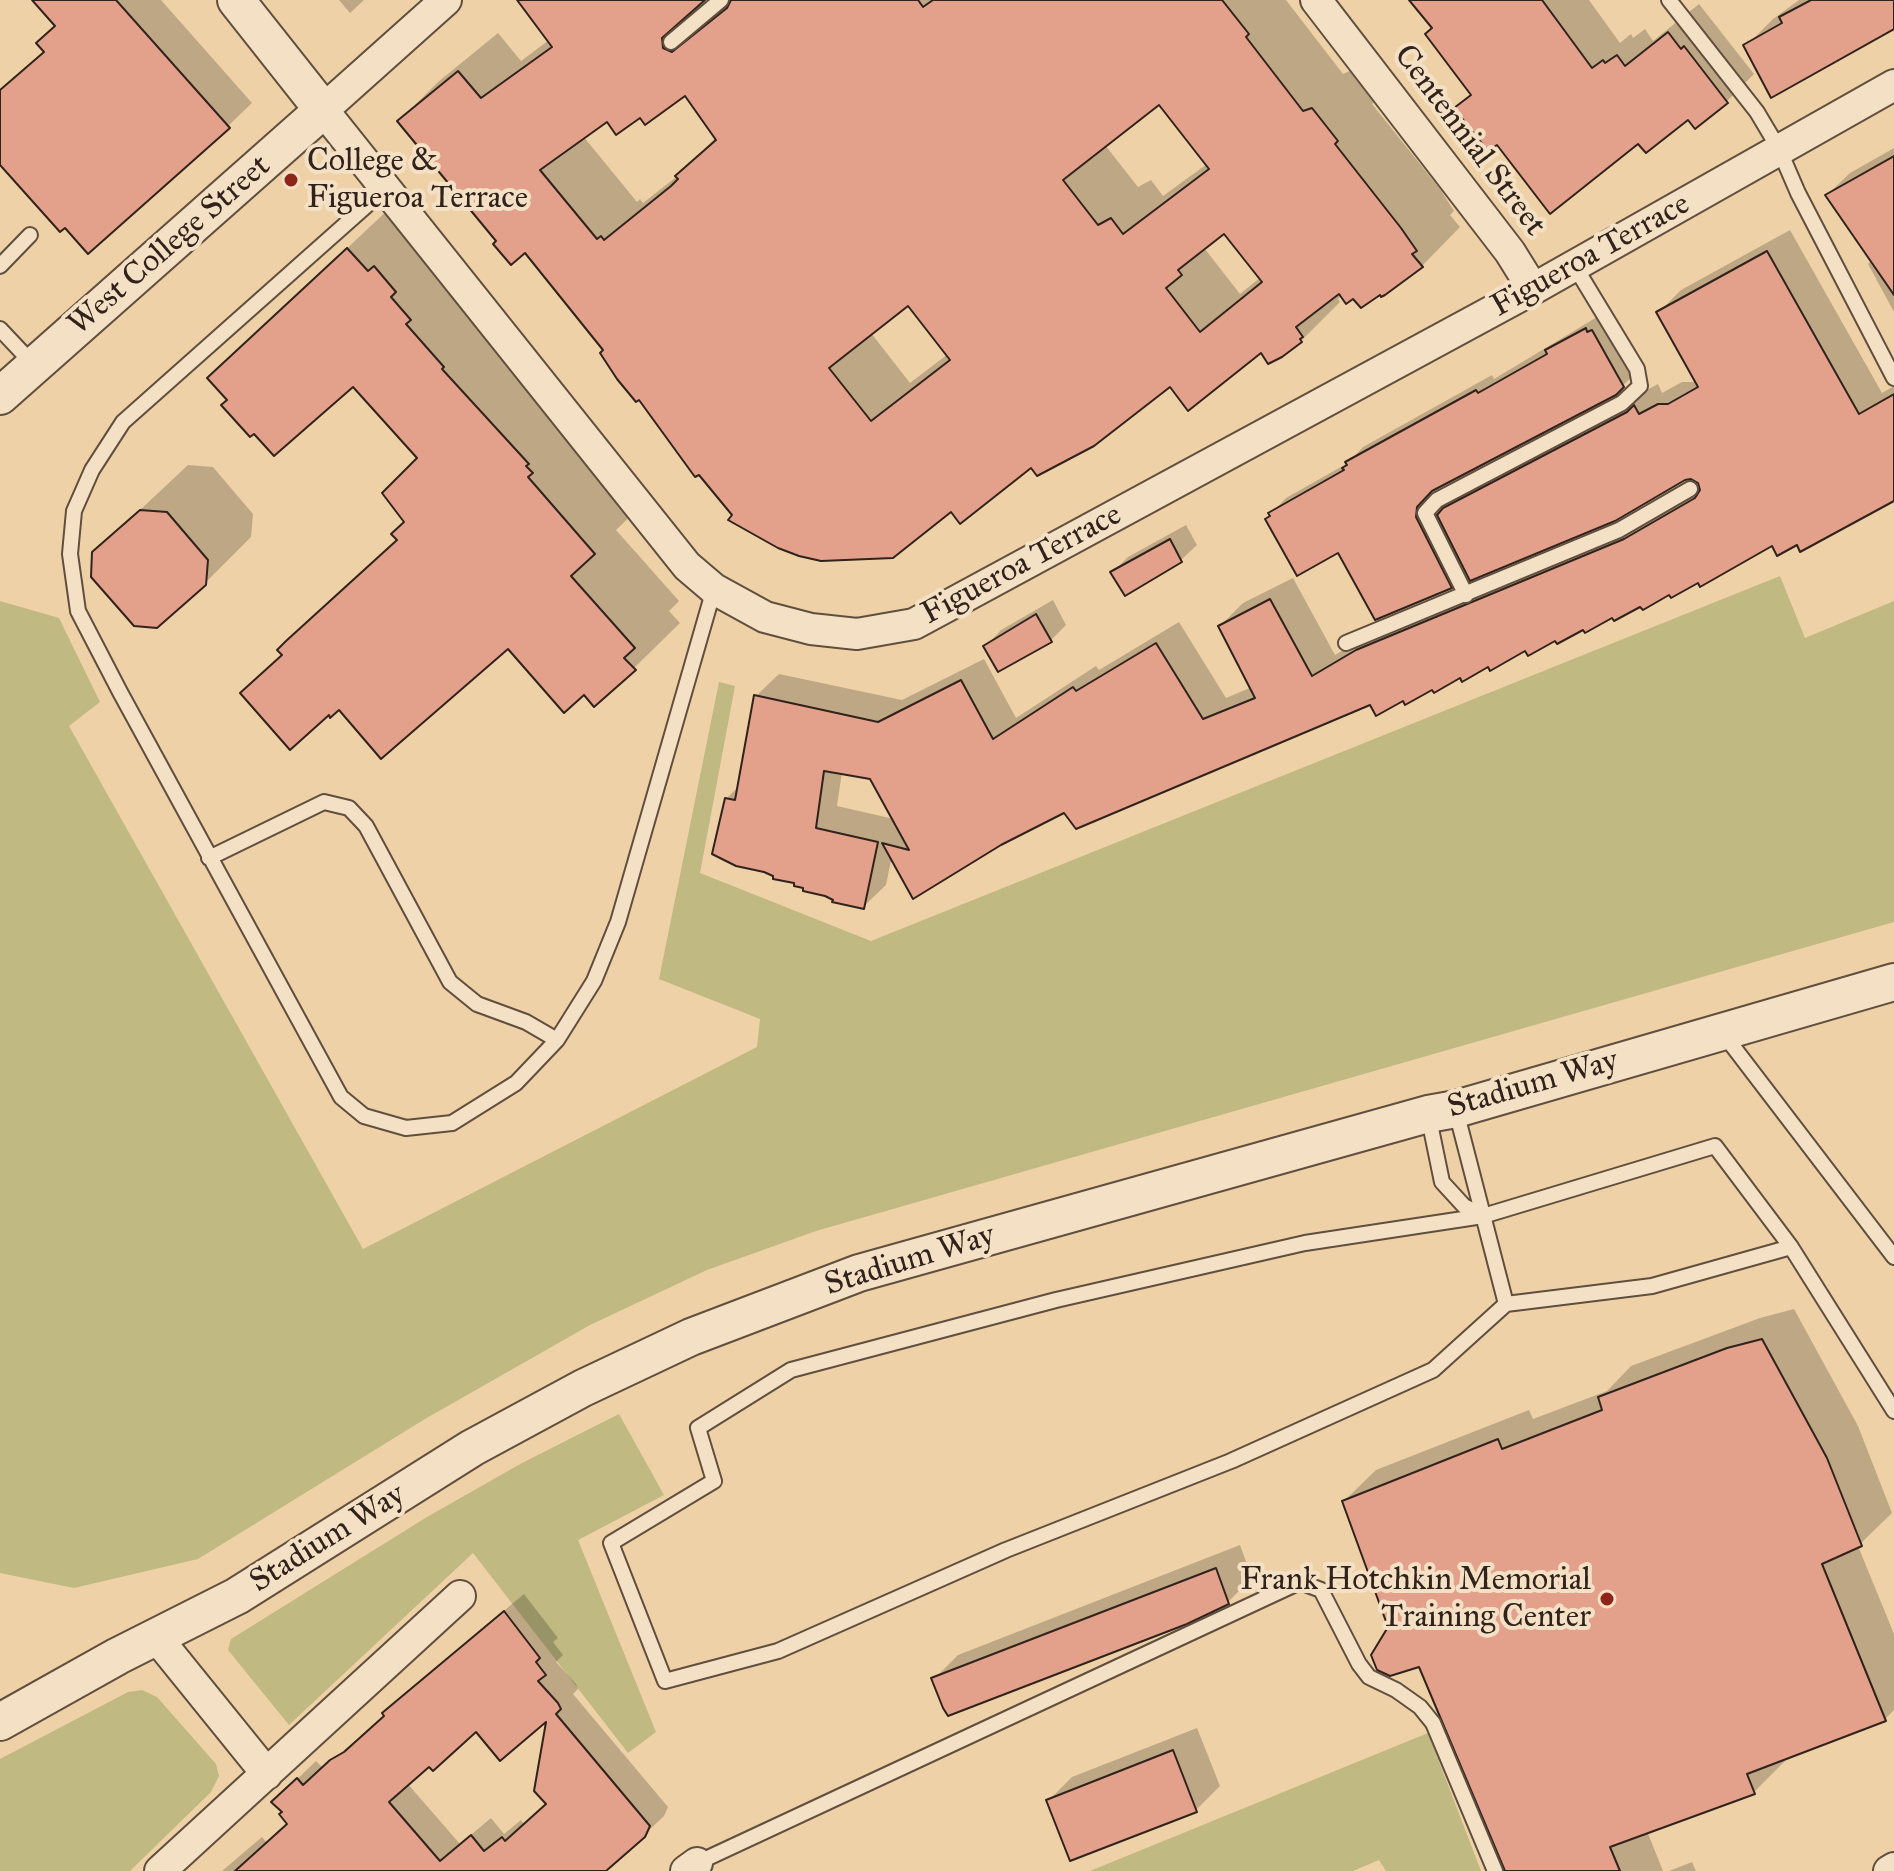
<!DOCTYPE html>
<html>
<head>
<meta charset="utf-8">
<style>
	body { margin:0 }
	canvas { display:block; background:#eed1a6 }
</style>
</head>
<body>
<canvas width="1894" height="1871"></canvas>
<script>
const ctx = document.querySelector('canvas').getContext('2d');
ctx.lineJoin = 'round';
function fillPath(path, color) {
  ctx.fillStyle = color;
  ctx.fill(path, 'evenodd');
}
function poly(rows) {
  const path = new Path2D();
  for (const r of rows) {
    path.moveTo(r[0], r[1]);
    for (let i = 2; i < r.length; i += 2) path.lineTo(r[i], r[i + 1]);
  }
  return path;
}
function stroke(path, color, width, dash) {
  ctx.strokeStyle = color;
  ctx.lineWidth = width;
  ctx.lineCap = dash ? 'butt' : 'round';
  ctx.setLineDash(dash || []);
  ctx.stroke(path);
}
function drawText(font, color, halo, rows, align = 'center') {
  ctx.font = font + ' "IM FELL Great Primer",serif';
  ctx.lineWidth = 8;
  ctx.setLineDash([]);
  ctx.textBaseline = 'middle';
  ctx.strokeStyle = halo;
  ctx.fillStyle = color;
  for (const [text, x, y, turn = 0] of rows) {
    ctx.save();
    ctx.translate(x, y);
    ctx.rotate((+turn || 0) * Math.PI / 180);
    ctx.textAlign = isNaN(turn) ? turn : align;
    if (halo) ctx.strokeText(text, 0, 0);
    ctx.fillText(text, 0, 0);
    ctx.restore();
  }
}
fillPath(poly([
	[1780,576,1805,638,1894,601,1894,922,816,1231,707,1270,590,1325,425,1419,198,1559,74,1588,0,1573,0,601,59,618,100,702,69,726,363,1249,757,1047,760,1019,659,979,719,682,735,686,700,873,871,941],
	[619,1414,664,1495,578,1540,656,1732,628,1753,473,1553,289,1725,228,1650,231,1639,427,1517,522,1463],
	[142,1690,157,1697,216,1764,219,1776,211,1792,130,1871,0,1871,0,1759,128,1692],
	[1428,1733,1481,1871,1386,1871,1379,1860,1353,1871,1090,1871]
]), '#c0b982');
fillPath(poly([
	[34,0,161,0,252,103,228,126,65,226,0,162,0,90,45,50,57,25],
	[339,0,364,0,350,13],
	[534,0,704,0,700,4,703,10,712,14,732,0,1286,0,1343,74,1352,70,1376,101,1372,104,1440,189,1454,211,1450,215,1460,227,1422,266,1354,296,1342,295,1338,299,1340,302,1301,341,1262,350,1170,384,951,509,734,515,525,250,499,241,399,121,438,82,498,33,521,61,549,40],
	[685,94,716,137,680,174,643,203,640,199,637,202,583,136,607,119,641,116],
	[1159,102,1207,164,1163,196,1151,180,1138,187,1105,145],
	[1224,231,1261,277,1240,294,1205,249],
	[908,303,948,354,910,383,871,333],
	[1412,0,1589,0,1620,43,1631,34,1633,38,1645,29,1653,41,1699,4,1754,74,1727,101,1638,141,1497,142,1457,108,1472,93,1434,27],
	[1799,0,1894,0,1894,28,1746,46,1773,19],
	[1894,148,1894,312,1868,264,1872,260,1827,195,1850,173],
	[394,204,640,507,616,530,679,601,669,611,680,623,634,668,584,692,508,646,339,707,242,693,283,653,280,650,334,596,398,538,406,522,420,458,353,384,229,400,210,378],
	[1790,230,1882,393,1894,386,1894,498,1798,543,1773,543,1699,580,1404,699,1371,703,1065,810,892,856,886,885,863,907,726,799,740,785,756,696,779,674,902,700,984,659,1016,718,1096,666,1099,670,1179,622,1226,698,1252,687,1220,626,1243,603,1293,578,1335,655,1381,628,1648,517,1701,486,1695,478,1685,478,1467,570,1450,587,1338,551,1271,514,1286,498,1348,463,1363,447,1492,375,1494,379,1602,314,1639,370,1615,393,1432,489,1431,501,1438,516,1468,486,1658,384,1662,393,1682,382,1693,382,1697,380,1659,312,1681,290],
	[842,772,871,777,894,819,837,806],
	[188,465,213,467,253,514,251,537,205,583,94,553],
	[1186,525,1197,545,1181,560,1113,572,1128,557],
	[1053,600,1066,625,1051,640,986,646,1001,630],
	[1794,1309,1858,1426,1892,1513,1858,1546,1894,1634,1894,1710,1885,1719,1784,1758,1785,1761,1754,1792,1647,1831,1663,1871,1514,1871,1420,1664,1390,1628,1344,1501,1376,1470,1529,1410,1533,1419,1607,1391,1631,1366,1760,1318],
	[1240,1545,1252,1578,1228,1602,934,1679,958,1655],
	[524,1594,558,1638,553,1642,563,1655,556,1662,576,1684,578,1689,573,1694,668,1807,664,1816,644,1835,603,1871,222,1871,262,1837,267,1843,289,1823,292,1784,316,1761,323,1768,386,1715,384,1713,403,1695],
	[548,1717,548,1803,524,1824,521,1820,504,1834,491,1818,460,1844,407,1783,476,1729],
	[1197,1728,1220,1786,1196,1810,1072,1859,1048,1801,1072,1777],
	[1692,1862,1696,1871,1669,1871]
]), '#0003');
const building = poly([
	[32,0,116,0,230,128,88,254,65,228,60,232,0,165,0,90,44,52,36,43,55,26,32,0],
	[517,0,705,0,662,38,663,48,672,52,727,8,731,0,918,0,923,7,933,0,1222,0,1249,34,1246,37,1303,111,1312,108,1338,141,1335,144,1401,228,1417,251,1412,254,1423,267,1385,295,1381,297,1380,295,1361,308,1353,299,1346,304,1339,294,1296,327,1303,337,1300,339,1302,342,1282,357,1268,364,1261,353,1188,411,1170,387,1094,446,1037,476,1031,468,960,524,951,512,893,558,821,561,799,556,778,548,728,520,732,515,699,475,695,477,639,400,636,402,617,379,600,353,603,350,525,253,511,265,493,244,496,241,397,121,458,71,481,98,552,47,517,0],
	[685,96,716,140,675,176,678,179,671,186,604,240,601,236,597,239,540,170,607,122,616,135,640,118,645,125,685,96],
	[1159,105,1209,169,1123,234,1111,218,1098,225,1063,180,1159,105],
	[1224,234,1262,282,1200,332,1166,288,1182,275,1178,270,1224,234],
	[908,306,950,360,871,421,829,368,908,306],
	[1409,0,1542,0,1592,68,1603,60,1605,63,1617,55,1625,66,1668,32,1681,49,1684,46,1728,103,1695,129,1688,120,1646,153,1638,144,1550,214,1497,145,1488,151,1454,108,1471,95,1425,34,1432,28,1409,0],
	[1811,0,1894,0,1894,29,1771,98,1743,45,1782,23,1779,17,1811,0],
	[1894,156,1894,295,1825,195,1894,156],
	[347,248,368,271,374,266,396,292,391,297,411,320,406,324,444,367,442,369,529,464,526,466,533,473,528,477,595,554,571,576,635,648,624,658,636,670,594,707,584,695,564,713,508,649,381,759,339,710,330,718,329,715,290,750,240,693,282,655,277,650,286,641,397,540,391,534,404,522,382,493,417,458,353,387,274,456,254,434,250,437,221,405,227,400,207,378,347,248],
	[1767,251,1859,414,1894,394,1894,501,1800,552,1797,545,1777,556,1772,546,1700,587,1698,583,1671,598,1669,595,1643,610,1640,607,1614,621,1612,618,1585,633,1583,630,1557,644,1555,641,1528,656,1525,651,1490,671,1488,667,1462,682,1460,678,1434,693,1432,690,1405,705,1403,701,1376,716,1370,705,1076,829,1064,813,1001,845,913,899,882,843,909,850,870,779,824,771,816,828,878,842,864,909,832,902,833,900,825,896,803,891,803,888,794,886,794,883,773,879,773,876,764,872,736,866,712,854,725,798,735,800,754,695,878,722,961,680,993,739,1073,687,1076,691,1156,643,1203,719,1255,698,1218,626,1270,599,1312,676,1356,650,1624,539,1695,498,1700,490,1698,483,1691,479,1685,480,1615,521,1470,581,1437,515,1443,508,1627,412,1634,405,1639,414,1658,404,1668,404,1698,387,1656,312,1767,251],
	[1586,328,1587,332,1592,330,1624,387,1616,395,1432,491,1417,507,1416,517,1452,588,1375,620,1338,553,1297,576,1265,519,1270,516,1268,513,1344,470,1342,468,1347,465,1345,462,1476,390,1478,393,1547,354,1545,350,1586,328],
	[140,510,167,512,208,560,206,585,157,628,134,626,91,577,92,552,140,510],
	[1170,539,1182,562,1125,596,1110,572,1170,539],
	[1036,614,1052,642,998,672,983,646,1036,614],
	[1762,1339,1827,1458,1862,1546,1822,1564,1886,1721,1747,1774,1755,1794,1610,1847,1620,1871,1505,1871,1419,1667,1390,1676,1377,1670,1371,1655,1388,1627,1342,1501,1498,1439,1502,1449,1602,1410,1598,1397,1727,1348,1762,1339],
	[1216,1568,1229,1604,1187,1624,948,1716,943,1708,931,1678,1216,1568],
	[504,1611,540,1658,536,1662,546,1675,538,1681,558,1703,561,1709,556,1714,650,1826,645,1837,606,1871,235,1871,287,1824,279,1814,282,1812,271,1802,297,1778,303,1785,330,1760,344,1752,384,1716,382,1713,504,1611],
	[546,1722,534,1791,546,1804,505,1841,502,1837,484,1851,471,1835,440,1861,389,1802,429,1767,433,1771,476,1732,500,1761,546,1722],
	[1173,1750,1197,1812,1070,1861,1046,1800,1173,1750]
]);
fillPath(building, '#e3a18c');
stroke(building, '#31231c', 2);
const service = poly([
	[1669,0,1757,112,1779,149,1798,193,1894,378],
	[671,42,721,0],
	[384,190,123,422,92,470,74,511,70,554,78,611,120,692,341,1097,364,1116,406,1128,452,1123,516,1083,557,1040,594,981,618,922,714,589],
	[0,266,30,235],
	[0,329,33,364],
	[1466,595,1425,513,1437,500,1622,403,1640,386,1637,369,1574,265],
	[1346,643,1619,530,1690,489],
	[209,858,324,802,349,808,366,826,450,982,477,1004,526,1022,557,1040],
	[1722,1032,1894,1257],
	[1456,1111,1506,1304],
	[1428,1114,1442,1182,1464,1206,1483,1216],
	[1791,1247,1652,1286,1506,1304,1433,1370,1231,1461,1006,1550,778,1651,665,1681,611,1543,714,1481,698,1428,791,1370,1056,1300,1305,1243,1483,1216,1715,1146,1791,1247,1894,1411],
	[697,1863,1300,1582,1321,1590,1359,1664,1369,1677,1396,1690,1420,1707,1433,1723,1495,1871]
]);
const minor = poly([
	[446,0,323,110,687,566,714,589,765,617,811,629,857,634,914,624,940,610,1533,289,1894,85],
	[1316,0,1510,252,1533,289],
	[157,1638,267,1774],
	[160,1871,460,1596],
	[686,1871,697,1863],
	[1889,1871,1894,1868]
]);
const tertiary = poly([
	[0,396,323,110,236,0],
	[0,1722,118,1656,237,1596,472,1448,583,1388,691,1337,859,1273,1428,1114,1456,1109,1894,982]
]);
stroke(service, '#604e3e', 18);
stroke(minor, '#604e3e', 34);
stroke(tertiary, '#604e3e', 40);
stroke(service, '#f4e1c5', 14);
stroke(minor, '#f4e1c5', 30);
stroke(tertiary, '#f4e1c5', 36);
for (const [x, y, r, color] of [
	[291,180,8,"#8f2418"],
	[1607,1599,8,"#8f2418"]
]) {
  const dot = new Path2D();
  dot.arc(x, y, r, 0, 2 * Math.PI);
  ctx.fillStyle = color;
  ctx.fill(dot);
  stroke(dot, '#f4e1c5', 3);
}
drawText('32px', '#31231c', '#f4e1c5', [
	["Centennial Street",1469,141,53],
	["West College Street",170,246,-41],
	["Figueroa Terrace",1591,256,-29],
	["Figueroa Terrace",1022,565,-28],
	["Stadium Way",1533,1085,-16],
	["Stadium Way",910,1261,-17],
	["Stadium Way",328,1539,-32]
]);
drawText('32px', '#31231c', '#f4e1c5', [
	["College &",307,162],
	["Figueroa Terrace",307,199],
	["Frank Hotchkin Memorial",1591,1581,"right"],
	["Training Center",1591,1618,"right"]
], 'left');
</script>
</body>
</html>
